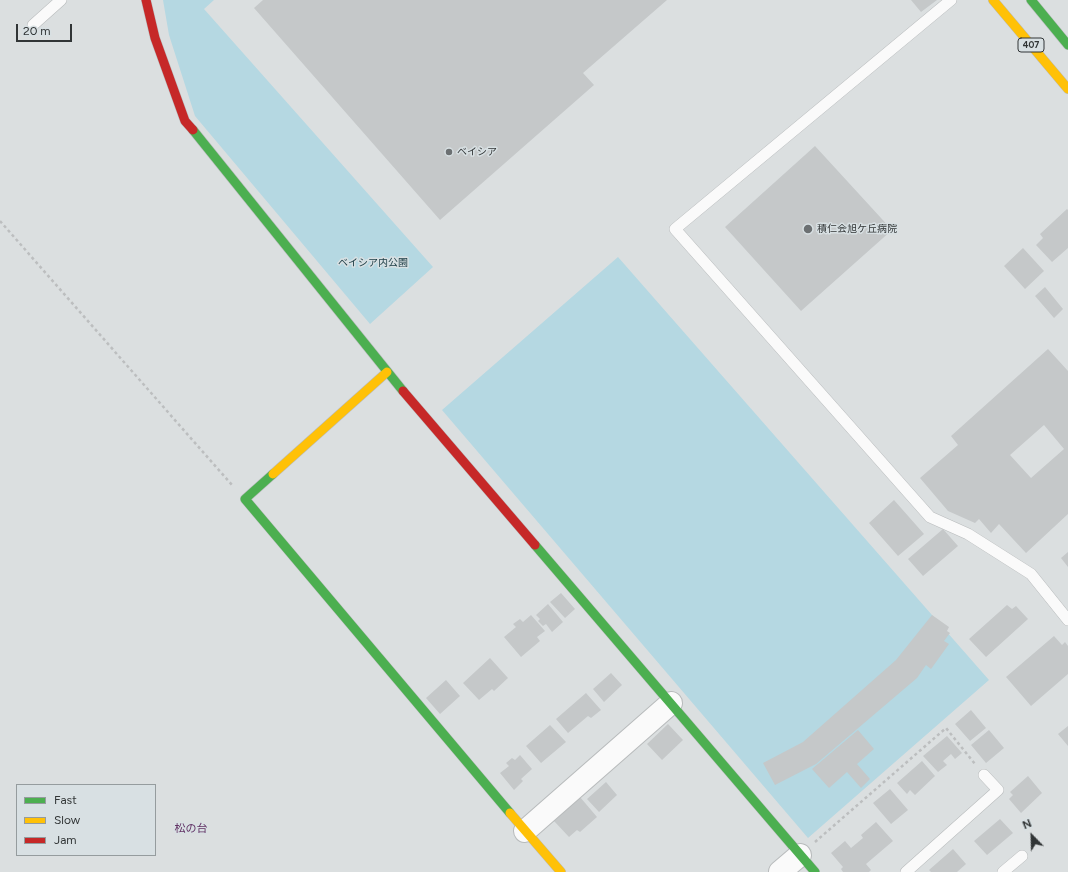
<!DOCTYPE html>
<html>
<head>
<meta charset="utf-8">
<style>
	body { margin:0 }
	#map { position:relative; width:1068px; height:872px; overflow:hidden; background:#dbdfe0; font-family:Figtree,sans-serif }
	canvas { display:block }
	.legend { position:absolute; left:16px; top:784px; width:140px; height:72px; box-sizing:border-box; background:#d8e0e3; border:1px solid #959c9e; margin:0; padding:5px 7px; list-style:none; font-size:12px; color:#313536 }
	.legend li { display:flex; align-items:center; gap:8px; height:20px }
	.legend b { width:20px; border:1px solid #959c9e }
	.north { position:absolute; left:1012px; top:816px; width:40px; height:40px; -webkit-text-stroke:3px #d8e0e3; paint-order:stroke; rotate:337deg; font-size:11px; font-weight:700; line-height:16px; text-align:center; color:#313536 }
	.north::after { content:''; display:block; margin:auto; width:14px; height:18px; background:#313536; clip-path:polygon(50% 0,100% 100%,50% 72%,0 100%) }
	.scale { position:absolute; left:16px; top:24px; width:56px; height:18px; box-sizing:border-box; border:2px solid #313536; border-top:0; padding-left:5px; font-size:12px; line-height:14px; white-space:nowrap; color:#313536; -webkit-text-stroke:3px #d8e0e3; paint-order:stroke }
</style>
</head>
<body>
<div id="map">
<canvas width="1068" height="872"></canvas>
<ul class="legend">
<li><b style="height:5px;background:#4caf50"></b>Fast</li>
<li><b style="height:5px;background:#ffc107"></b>Slow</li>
<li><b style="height:5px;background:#c62828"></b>Jam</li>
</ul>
<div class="north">N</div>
<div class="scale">20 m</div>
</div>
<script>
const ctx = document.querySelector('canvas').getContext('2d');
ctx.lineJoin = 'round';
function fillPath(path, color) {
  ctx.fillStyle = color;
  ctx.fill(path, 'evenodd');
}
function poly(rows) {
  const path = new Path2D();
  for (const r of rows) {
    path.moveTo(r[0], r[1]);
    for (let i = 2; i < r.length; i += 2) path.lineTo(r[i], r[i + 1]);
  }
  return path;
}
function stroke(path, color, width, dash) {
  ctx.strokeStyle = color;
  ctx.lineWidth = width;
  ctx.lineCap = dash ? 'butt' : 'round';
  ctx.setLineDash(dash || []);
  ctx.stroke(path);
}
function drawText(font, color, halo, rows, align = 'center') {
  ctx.font = font + ' Figtree,"Noto Sans JP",sans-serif';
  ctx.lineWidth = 3;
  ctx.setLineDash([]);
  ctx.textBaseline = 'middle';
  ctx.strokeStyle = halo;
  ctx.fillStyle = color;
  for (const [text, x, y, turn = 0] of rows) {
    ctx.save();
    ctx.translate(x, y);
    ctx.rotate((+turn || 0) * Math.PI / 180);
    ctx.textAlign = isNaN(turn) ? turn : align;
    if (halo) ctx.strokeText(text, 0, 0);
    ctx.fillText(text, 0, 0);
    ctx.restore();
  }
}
fillPath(poly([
	[163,0,214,0,204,9,433,267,370,324,195,116,169,35],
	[618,257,989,680,808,838,442,410]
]), '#b5d8e2');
fillPath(poly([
	[263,0,667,0,583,73,594,85,440,220,254,8],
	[911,0,937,0,921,12],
	[815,146,892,230,801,311,725,227],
	[1067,209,1068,210,1068,248,1052,262,1036,245,1043,238,1040,234],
	[1023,248,1044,271,1025,289,1004,266],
	[1045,287,1063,309,1054,318,1035,296],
	[1048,349,1068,371,1068,514,1026,553,999,524,991,533,979,519,975,523,948,511,920,478,958,445,951,436],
	[1044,425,1064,449,1031,478,1010,455],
	[894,500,924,534,898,556,869,523],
	[943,529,958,546,923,576,908,559],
	[1068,552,1068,567,1061,558],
	[561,593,575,609,565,618,550,602],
	[548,604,563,622,552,632,546,624,543,626,538,621,540,619,536,615],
	[1007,605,1012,609,1016,606,1028,619,986,657,969,639],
	[531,615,545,631,537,637,540,641,521,657,504,637,516,627,513,624,520,619,523,622],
	[932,615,949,627,947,631,950,633,944,641,949,644,931,669,926,665,917,678,816,764,775,785,763,763,803,742,896,660],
	[1054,636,1062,645,1065,642,1068,646,1068,674,1031,706,1006,677],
	[490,658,508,678,494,691,492,689,479,700,463,683],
	[611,673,622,685,604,702,593,689],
	[446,680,460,696,440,714,426,698],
	[586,693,601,710,591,718,588,716,568,733,556,719],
	[971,710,986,728,970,741,955,724],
	[668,724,683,740,662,760,647,744],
	[550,725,566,742,541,763,526,746],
	[1068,726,1068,746,1058,734],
	[858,730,874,749,857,764,870,779,861,788,847,772,829,788,812,769],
	[989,730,1004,748,986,763,971,745],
	[947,736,962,753,955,759,951,754,943,761,947,765,938,772,923,756],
	[520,755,532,769,521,779,523,781,514,790,500,773,509,766,506,763,512,758,515,760],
	[922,761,935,776,915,795,910,790,907,794,897,783],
	[1028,776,1042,793,1021,813,1009,799,1013,795,1010,792],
	[606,782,617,795,599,812,587,799],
	[890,789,908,810,891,824,873,803],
	[580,797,597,817,580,832,577,830,569,837,554,821],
	[1000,819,1013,833,987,855,974,841],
	[876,822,893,841,866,864,871,870,869,872,843,872,841,869,843,867,831,853,845,841,851,848,863,838,861,835],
	[953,849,966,864,957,872,931,872,929,870]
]), '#c5c8c9');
const lane = poly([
	[951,0,675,229,930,517,968,534,1031,574,1068,620],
	[33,25,61,0],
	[906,872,998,790,984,775],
	[1003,872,1022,856]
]);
const street = poly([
	[525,831,671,703],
	[780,872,800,855]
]);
const fast = poly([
	[1031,0,1068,45],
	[193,130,403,391],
	[273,474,245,499,510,813],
	[535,545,815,872]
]);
const slow = poly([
	[993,0,1068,89],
	[273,474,387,372],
	[510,813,561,872]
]);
const jam = poly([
	[146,0,155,38,185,121,193,130],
	[403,391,535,545]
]);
stroke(lane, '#b8bbbc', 12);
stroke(street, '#b8bbbc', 24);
stroke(fast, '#b8bbbc', 10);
stroke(slow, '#b8bbbc', 10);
stroke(jam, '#b8bbbc', 10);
stroke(poly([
	[0,221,232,485],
	[815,842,946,728,975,764]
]), '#bcbebf', 2.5, [3, 3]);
stroke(lane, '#fafafa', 11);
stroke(street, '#fafafa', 22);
stroke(fast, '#4caf50', 9);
stroke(slow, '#ffc107', 9);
stroke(jam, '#c62828', 9);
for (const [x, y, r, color] of [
	[449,152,4,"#6c7072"],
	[808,229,5,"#6c7072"]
]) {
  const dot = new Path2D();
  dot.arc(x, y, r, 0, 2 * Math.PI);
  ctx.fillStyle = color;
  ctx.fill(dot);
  stroke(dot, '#d8e0e3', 1.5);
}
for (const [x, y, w] of [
	[1031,45,26]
]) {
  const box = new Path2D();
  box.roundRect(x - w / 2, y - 7, w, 14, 3);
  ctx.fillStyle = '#d8e0e3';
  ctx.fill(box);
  stroke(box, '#313536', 1);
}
drawText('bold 9px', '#313536', null, [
	["407",1031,45]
]);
drawText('10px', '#313536', '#d8e0e3', [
	["ベイシア",457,152],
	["積仁会旭ケ丘病院",817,229]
], 'left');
drawText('10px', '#173840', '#d8e0e3', [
	["ベイシア内公園",373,263]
]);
drawText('11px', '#633264', '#d8e0e3', [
	["松の台",191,829]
]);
</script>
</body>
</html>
